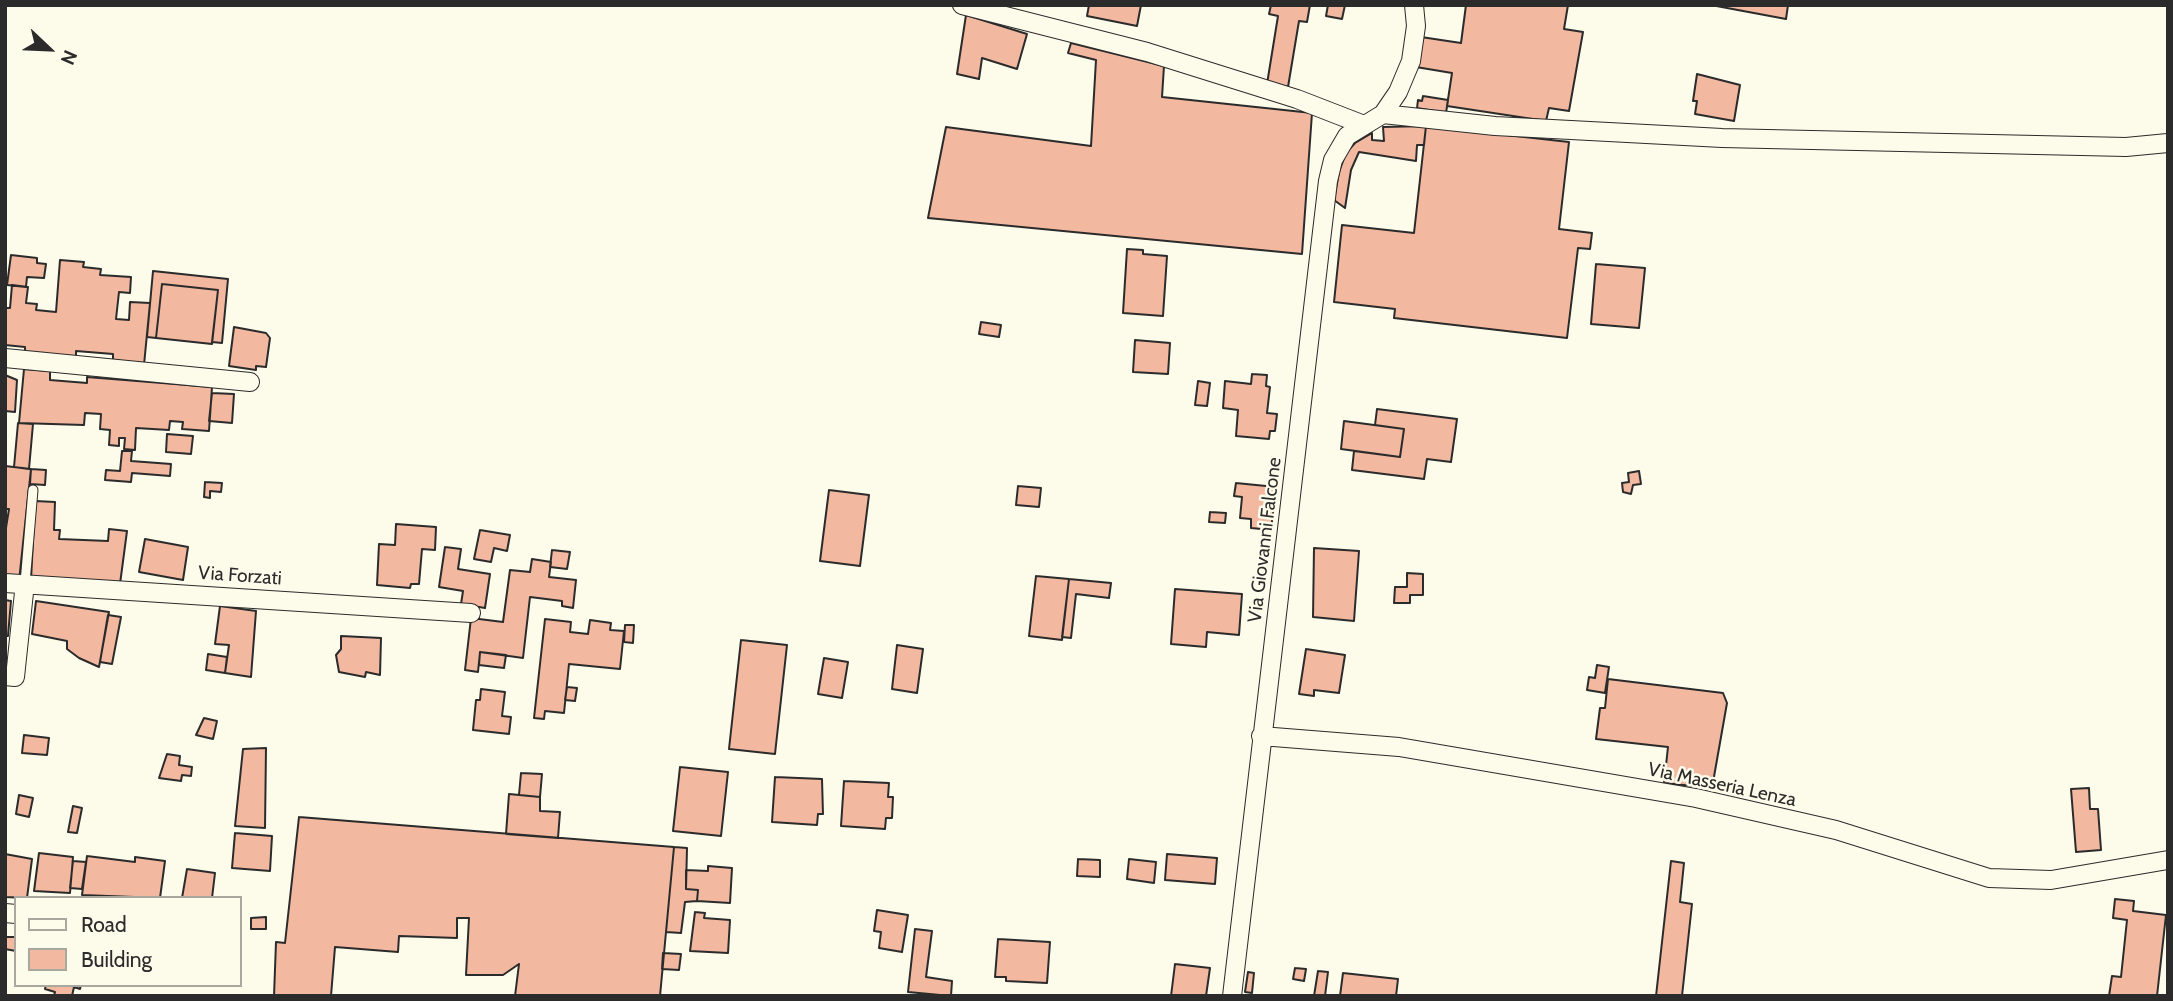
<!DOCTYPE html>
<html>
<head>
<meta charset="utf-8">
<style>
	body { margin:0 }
	#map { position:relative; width:2173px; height:1001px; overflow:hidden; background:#fdfbea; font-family:Cabin,sans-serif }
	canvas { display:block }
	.frame { position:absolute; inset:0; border:7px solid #2b2b2b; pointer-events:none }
	.legend { position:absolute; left:14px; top:896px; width:228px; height:91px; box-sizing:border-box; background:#fdfbea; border:2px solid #a9a89e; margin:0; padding:9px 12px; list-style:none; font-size:21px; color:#2b2b2b }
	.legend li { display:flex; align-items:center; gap:14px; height:35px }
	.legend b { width:35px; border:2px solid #a9a89e }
	.north { position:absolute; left:14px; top:14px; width:70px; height:70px; -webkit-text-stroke:5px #fdfbea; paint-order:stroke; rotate:113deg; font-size:19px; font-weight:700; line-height:28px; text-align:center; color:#2b2b2b }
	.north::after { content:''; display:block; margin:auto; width:24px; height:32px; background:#2b2b2b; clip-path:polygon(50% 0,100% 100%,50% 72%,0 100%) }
</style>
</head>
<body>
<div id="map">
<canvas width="2173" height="1001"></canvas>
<div class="frame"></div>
<ul class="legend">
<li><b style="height:9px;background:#fdfbea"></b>Road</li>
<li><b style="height:19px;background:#f2b8a0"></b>Building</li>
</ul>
<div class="north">N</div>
</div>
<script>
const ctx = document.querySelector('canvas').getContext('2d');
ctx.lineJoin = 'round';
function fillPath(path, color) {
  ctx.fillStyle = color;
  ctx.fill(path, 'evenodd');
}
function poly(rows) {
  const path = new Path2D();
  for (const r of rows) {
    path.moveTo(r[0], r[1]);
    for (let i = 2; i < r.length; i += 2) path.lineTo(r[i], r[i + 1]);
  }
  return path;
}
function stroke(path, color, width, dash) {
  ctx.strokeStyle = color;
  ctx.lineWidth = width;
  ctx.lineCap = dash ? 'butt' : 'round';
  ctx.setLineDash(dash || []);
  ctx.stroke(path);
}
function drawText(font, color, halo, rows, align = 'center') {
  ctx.font = font + ' Cabin,sans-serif';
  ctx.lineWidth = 5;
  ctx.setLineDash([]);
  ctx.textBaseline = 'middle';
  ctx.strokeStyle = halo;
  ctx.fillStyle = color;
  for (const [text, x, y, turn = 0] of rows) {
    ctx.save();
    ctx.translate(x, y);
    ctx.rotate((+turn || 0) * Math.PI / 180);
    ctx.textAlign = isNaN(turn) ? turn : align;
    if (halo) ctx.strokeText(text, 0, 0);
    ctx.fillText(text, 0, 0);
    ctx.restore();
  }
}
const building = poly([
	[1089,5,1141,5,1137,26,1087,16,1089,5],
	[1271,5,1310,5,1307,22,1299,21,1288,87,1267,84,1278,16,1269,14,1271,5],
	[1328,5,1345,5,1342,19,1326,16,1328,5],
	[1466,5,1568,5,1564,29,1583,32,1569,111,1549,108,1546,121,1447,106,1452,73,1416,67,1421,37,1461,43,1466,5],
	[1711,5,1788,5,1786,19,1711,5],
	[966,15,1027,34,1017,69,982,58,979,79,957,74,966,15],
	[1071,43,1164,66,1162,97,1312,113,1302,254,928,218,946,127,1091,146,1096,60,1068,53,1071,43],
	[1697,74,1740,85,1734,121,1695,114,1697,101,1693,101,1697,74],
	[1423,96,1448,100,1446,113,1417,108,1418,100,1422,101,1423,96],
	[1426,126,1569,142,1559,229,1592,233,1590,249,1578,248,1567,338,1394,318,1395,309,1334,302,1342,225,1414,233,1426,126],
	[1426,126,1424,145,1417,145,1416,161,1359,152,1351,170,1345,208,1334,200,1339,172,1346,153,1355,143,1372,133,1372,140,1384,141,1383,127,1426,126],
	[1127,249,1143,250,1143,254,1167,256,1163,316,1123,313,1127,249],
	[11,255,37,258,37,263,46,264,44,278,27,277,26,287,7,285,11,255],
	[60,260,84,262,83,267,101,269,100,275,131,277,130,293,119,292,116,319,129,320,130,302,150,303,144,365,113,362,113,354,76,351,76,358,25,354,25,347,5,345,5,308,10,308,12,285,28,287,26,303,37,304,36,310,56,312,60,260],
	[1596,264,1645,268,1639,328,1591,324,1596,264],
	[153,271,228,279,222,343,212,342,218,290,162,284,156,338,147,337,153,271],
	[162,284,218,290,212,344,156,338,162,284],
	[981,322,1001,325,999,337,979,334,981,322],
	[234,327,266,333,270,338,266,367,256,366,256,370,229,366,234,327],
	[1135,340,1170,343,1168,374,1133,372,1135,340],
	[24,369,50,371,50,380,87,383,87,377,212,387,209,431,182,429,183,422,170,421,169,430,136,428,135,450,124,449,125,438,119,438,119,446,109,445,110,430,100,429,101,414,85,413,84,425,19,423,24,369],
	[1252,374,1267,375,1266,386,1270,387,1267,413,1277,414,1275,431,1270,431,1269,439,1236,436,1238,410,1223,408,1225,381,1251,384,1252,374],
	[5,375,17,380,15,412,5,411,5,375],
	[1198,381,1210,383,1207,406,1195,405,1198,381],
	[212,393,234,394,232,423,209,421,212,393],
	[1377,409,1457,419,1451,462,1427,459,1424,479,1352,470,1354,451,1400,457,1404,429,1375,425,1377,409],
	[1344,421,1404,429,1400,457,1341,449,1344,421],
	[18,423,33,424,29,469,14,467,18,423],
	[167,434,193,436,191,454,166,452,167,434],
	[122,451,132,451,131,461,171,464,170,476,132,473,131,482,105,480,106,470,120,471,122,451],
	[5,466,31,469,19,581,5,579,5,534,9,509,5,509,5,466],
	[31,469,46,470,45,485,30,484,31,469],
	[1639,471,1641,484,1633,485,1631,494,1623,492,1622,483,1629,482,1628,473,1639,471],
	[205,482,222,483,221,492,210,491,210,498,204,497,205,482],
	[1236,483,1276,487,1271,530,1251,528,1251,519,1240,518,1242,497,1234,496,1236,483],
	[1018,486,1041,488,1039,507,1016,505,1018,486],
	[829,490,869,495,860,566,820,561,829,490],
	[35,501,55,502,54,530,60,530,59,539,108,541,109,529,127,531,120,584,31,580,35,501],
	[1210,512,1226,513,1225,523,1209,522,1210,512],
	[396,524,436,527,435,550,422,549,419,584,411,584,410,588,377,585,379,544,395,545,396,524],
	[480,530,510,535,507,551,494,548,491,562,474,559,480,530],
	[145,539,188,547,183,580,139,572,145,539],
	[445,547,461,549,458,569,490,574,485,608,461,604,463,591,439,587,445,547],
	[1314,548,1359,551,1354,621,1313,617,1314,548],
	[552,550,570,552,567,569,550,567,552,550],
	[532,559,551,562,549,577,576,580,573,608,562,606,562,601,530,597,523,658,480,652,478,672,465,670,471,618,503,622,510,570,530,572,532,559],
	[1407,573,1423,574,1423,595,1410,595,1410,603,1394,603,1395,587,1407,587,1407,573],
	[1036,576,1069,579,1062,640,1029,636,1036,576],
	[1069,579,1111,583,1109,598,1076,594,1071,638,1062,637,1069,579],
	[1175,589,1242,594,1239,635,1207,632,1206,647,1171,644,1175,589],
	[5,600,11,601,8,636,5,636,5,600],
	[36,601,109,612,99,667,79,658,67,649,67,641,32,634,36,601],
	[220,606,256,611,251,677,225,673,229,645,215,644,220,606],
	[108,615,121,617,112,664,100,662,108,615],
	[545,619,571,622,570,632,588,634,590,620,611,623,610,630,624,631,620,669,569,664,564,713,545,711,544,719,534,718,545,619],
	[625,625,634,625,633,643,624,642,625,625],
	[341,636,381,638,380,675,366,672,365,677,339,672,336,655,341,649,341,636],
	[741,640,787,645,775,754,729,749,741,640],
	[897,645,923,649,917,693,892,689,897,645],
	[1306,649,1345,655,1339,693,1314,690,1314,696,1299,694,1306,649],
	[480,652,506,655,504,668,479,665,480,652],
	[208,654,227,657,225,673,206,670,208,654],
	[824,658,848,662,842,698,818,694,824,658],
	[1597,665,1609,667,1605,693,1587,690,1589,677,1595,678,1597,665],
	[1608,679,1723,693,1727,703,1712,788,1664,783,1668,747,1596,739,1600,708,1605,708,1608,679],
	[567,687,577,688,575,701,565,700,567,687],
	[481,689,505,692,502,716,511,717,509,734,473,730,476,700,480,700,481,689],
	[204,718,217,721,213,739,196,735,204,718],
	[24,735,49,738,47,755,22,753,24,735],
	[266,748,265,828,235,826,243,749,266,748],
	[167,754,180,756,179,765,192,767,191,776,182,775,181,781,159,778,167,754],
	[680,767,728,772,721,836,673,831,680,767],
	[521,773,542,774,540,797,519,795,521,773],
	[775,777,822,779,823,814,818,814,817,825,772,822,775,777],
	[844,781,889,783,888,797,893,797,892,818,886,818,885,829,841,826,844,781],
	[2089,788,2090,809,2098,809,2101,850,2076,852,2071,789,2089,788],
	[509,794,540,797,540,811,560,812,558,838,506,834,509,794],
	[19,795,33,798,29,817,16,814,19,795],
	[73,806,82,808,77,833,68,832,73,806],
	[299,817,674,847,660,996,515,996,519,964,503,975,466,975,469,918,457,918,457,938,399,936,398,952,335,947,331,996,274,996,276,942,285,943,299,817],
	[235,833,272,836,270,871,232,868,235,833],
	[674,847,687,848,686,889,698,890,697,901,685,902,681,933,666,932,674,847],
	[39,853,73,857,70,893,34,891,39,853],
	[5,854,32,859,27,898,5,897,5,854],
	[1167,854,1217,858,1215,884,1165,880,1167,854],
	[87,856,135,862,135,857,165,861,160,898,82,895,87,856],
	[1078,859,1100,860,1100,877,1077,876,1078,859],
	[1129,859,1156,862,1154,883,1127,879,1129,859],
	[73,861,86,862,82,889,70,888,73,861],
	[1671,861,1684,863,1680,902,1692,904,1682,996,1656,996,1671,861],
	[708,866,732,868,730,903,697,901,698,890,686,889,686,870,708,871,708,866],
	[187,869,215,873,212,898,182,898,187,869],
	[2115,899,2134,901,2133,911,2166,915,2157,996,2109,996,2112,976,2121,977,2127,920,2113,918,2115,899],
	[877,910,908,915,902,952,879,948,881,932,874,931,877,910],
	[695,912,705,913,704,918,730,920,728,953,690,951,695,912],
	[266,917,266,929,251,929,251,918,266,917],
	[915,929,932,931,926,977,952,981,951,996,908,992,915,929],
	[5,937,16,937,16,951,5,949,5,937],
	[998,939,1050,942,1047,983,1006,981,1006,977,995,977,998,939],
	[663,953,681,954,679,970,662,969,663,953],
	[1175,964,1210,968,1206,996,1171,996,1175,964],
	[1295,968,1306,969,1304,981,1293,979,1295,968],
	[1318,971,1328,972,1325,996,1314,996,1318,971],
	[1248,972,1254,973,1252,993,1245,992,1248,972],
	[1343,973,1398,979,1396,996,1340,996,1343,973],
	[46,985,81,985,80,989,74,987,72,996,54,996,55,992,45,989,46,985]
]);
fillPath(building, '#f2b8a0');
stroke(building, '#2b2b2b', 2);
const lane = poly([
	[25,583,33,490]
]);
const street = poly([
	[962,5,1147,52,1297,99,1364,125],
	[1383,114,1495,126,1722,138,2126,147,2168,143],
	[5,358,250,382],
	[5,583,471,613],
	[5,676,15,677,25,583],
	[1261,736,1399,747,1696,798,1836,830,1989,878,2051,880,2168,860],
	[5,913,16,914],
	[1232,996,1328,181,1333,160,1347,136,1383,114,1398,92,1411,61,1416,26,1414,5]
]);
stroke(lane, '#2b2b2b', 11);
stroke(street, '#2b2b2b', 20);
stroke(lane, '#fdfbea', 9);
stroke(street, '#fdfbea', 18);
drawText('19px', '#2b2b2b', '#fdfbea', [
	["Via Giovanni Falcone",1265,540,-83],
	["Via Forzati",240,576,4],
	["Via Masseria Lenza",1722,785,12]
]);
</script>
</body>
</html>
